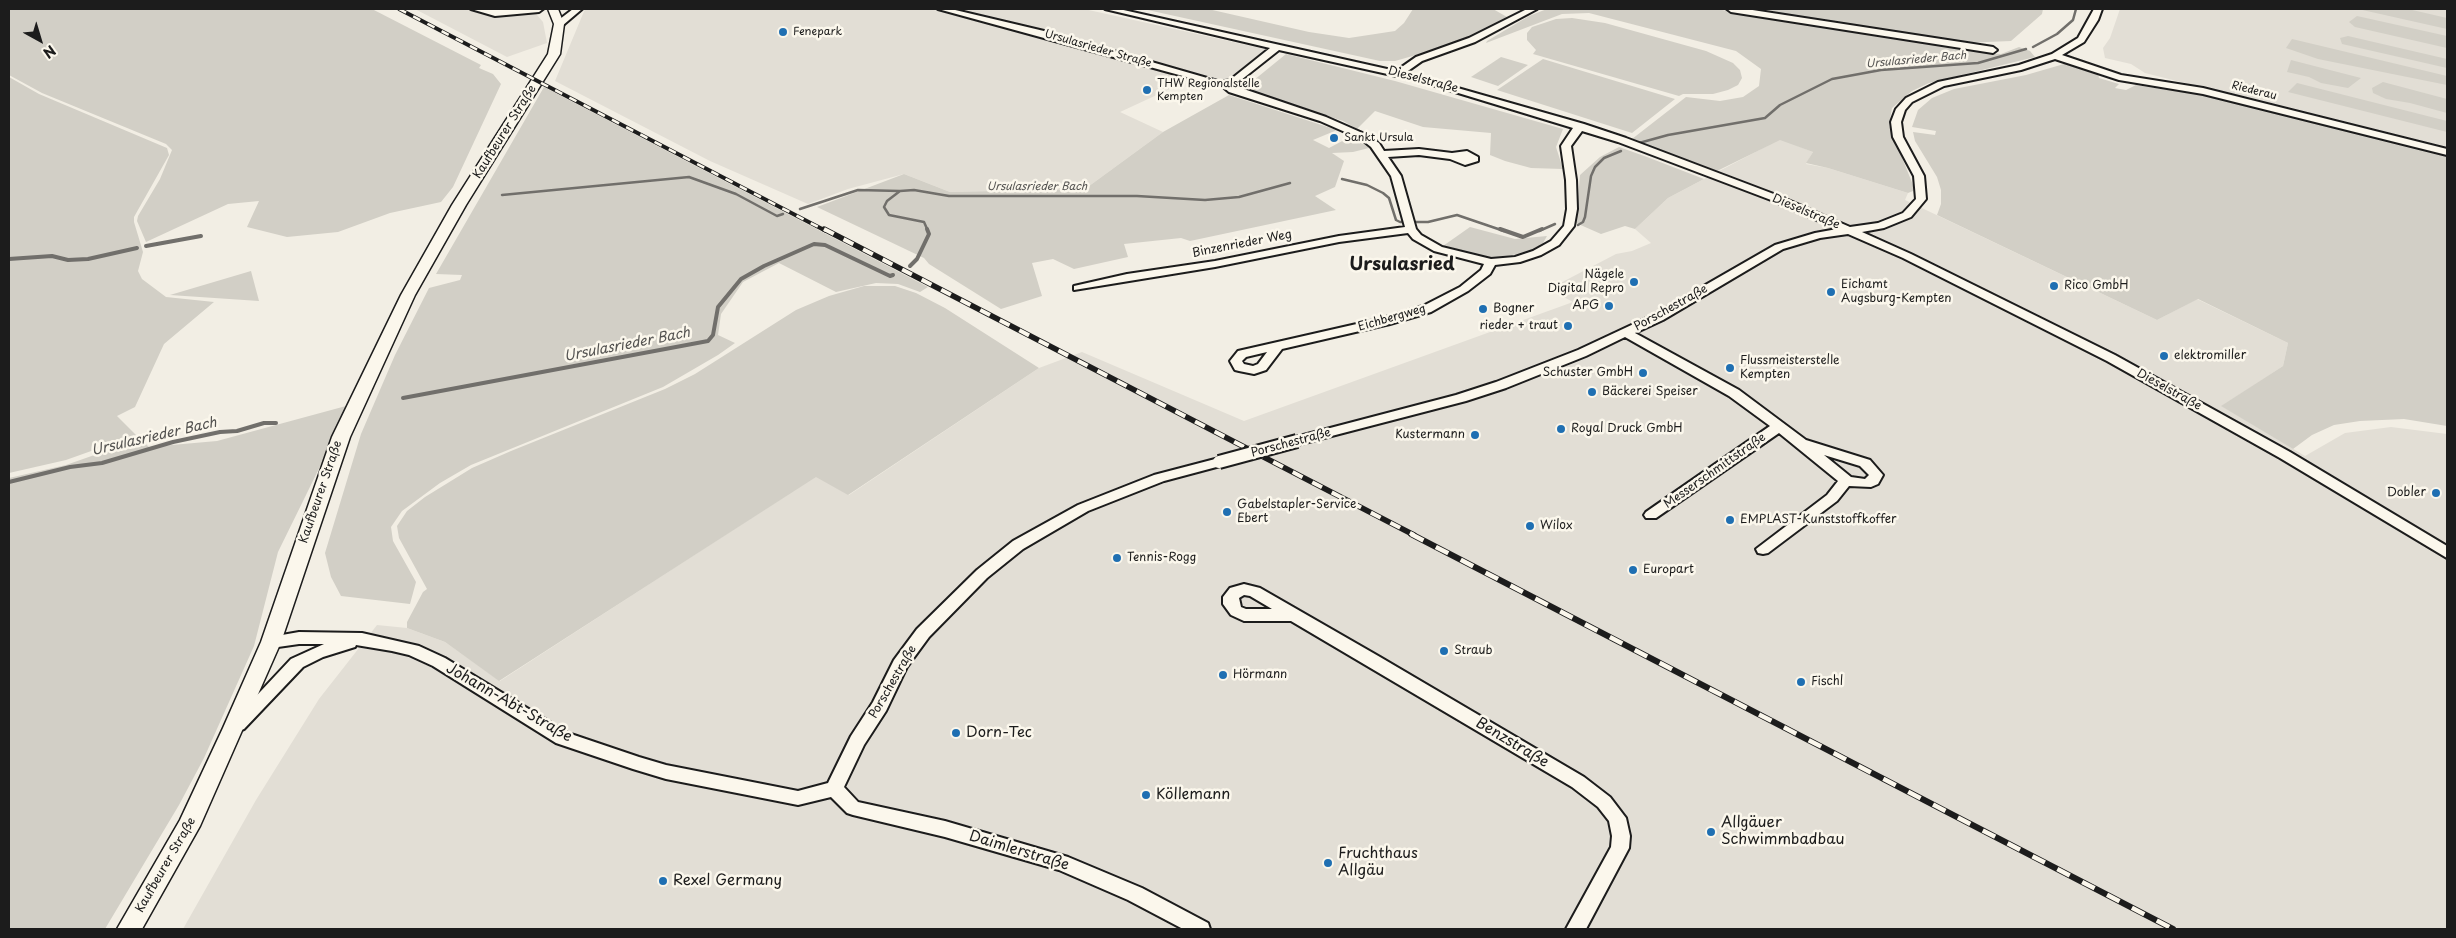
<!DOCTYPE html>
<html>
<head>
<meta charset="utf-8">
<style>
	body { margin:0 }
	#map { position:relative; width:2456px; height:938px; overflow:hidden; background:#f2eee4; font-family:"Playpen Sans",sans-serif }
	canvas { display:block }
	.frame { position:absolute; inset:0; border:10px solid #1c1c1c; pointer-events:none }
	.north { position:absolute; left:15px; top:15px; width:50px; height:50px; -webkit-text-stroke:4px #fbf7ec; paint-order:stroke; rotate:141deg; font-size:14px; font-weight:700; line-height:20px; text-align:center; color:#1c1c1c }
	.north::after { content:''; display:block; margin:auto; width:18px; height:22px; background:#1c1c1c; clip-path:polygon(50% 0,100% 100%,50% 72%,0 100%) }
</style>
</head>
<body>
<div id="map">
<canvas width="2456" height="938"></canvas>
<div class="frame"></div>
<div class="north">N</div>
</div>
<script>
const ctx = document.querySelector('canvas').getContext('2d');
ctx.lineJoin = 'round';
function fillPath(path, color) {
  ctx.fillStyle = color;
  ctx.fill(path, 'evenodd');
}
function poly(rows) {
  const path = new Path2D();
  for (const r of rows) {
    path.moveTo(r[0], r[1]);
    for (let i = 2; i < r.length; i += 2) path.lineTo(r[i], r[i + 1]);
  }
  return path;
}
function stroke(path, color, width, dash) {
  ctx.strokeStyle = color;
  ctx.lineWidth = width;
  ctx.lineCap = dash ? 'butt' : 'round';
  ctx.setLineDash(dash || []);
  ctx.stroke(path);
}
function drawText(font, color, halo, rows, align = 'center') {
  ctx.font = font + ' "Playpen Sans",sans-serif';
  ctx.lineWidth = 5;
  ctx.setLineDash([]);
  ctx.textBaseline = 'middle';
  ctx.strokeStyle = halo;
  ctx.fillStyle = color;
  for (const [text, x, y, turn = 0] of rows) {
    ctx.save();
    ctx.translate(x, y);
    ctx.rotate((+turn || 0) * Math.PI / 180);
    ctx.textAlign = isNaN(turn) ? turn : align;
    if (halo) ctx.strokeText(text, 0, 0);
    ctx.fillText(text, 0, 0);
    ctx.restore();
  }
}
fillPath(poly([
	[415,9,532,9,543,22,547,43,507,57],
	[585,9,1084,9,1265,49,1229,80,1222,82,1200,75,1120,112,1163,132,1085,189,950,192,904,174,848,189,808,204,710,161,555,81],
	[2120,9,2447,9,2447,149,2145,73,2131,64,2105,58,2103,48,2110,38],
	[1780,139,1813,152,1806,164,1828,168,1908,193,1905,200,2157,320,2197,299,2288,343,2283,366,2222,406,2305,456,2345,433,2391,427,2447,434,2447,929,183,929,256,800,319,699,377,625,407,628,445,642,500,681,816,476,849,495,1039,368,1082,352,1244,421,1573,302,1549,289,1616,254,1632,251,1651,243,1635,229,1668,198]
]), '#e2ded5');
fillPath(poly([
	[9,9,372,9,481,65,479,68,493,74,501,84,453,187,441,202,390,213,338,232,287,237,247,227,259,201,228,204,146,242,137,221,138,216,160,179,172,150,166,144,42,93,9,75],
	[1143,9,1208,9,1309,32,1349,38,1395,31,1404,23,1413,9,1493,9,1507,17,1451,45,1395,61,1380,61],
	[1547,9,1716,9,1853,31,1850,25,1744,9,2043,9,2042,14,2011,41,1962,43,1962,48,1987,53,2001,54,2019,47,2030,51,2035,57,1929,83,1912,91,1892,108,1889,125,1913,185,1913,191,1908,193,1828,168,1806,163,1813,152,1780,140,1717,171,1632,139,1686,97,1720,101,1743,97,1759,86,1761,69,1736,51,1589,13,1562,14,1486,43,1487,41,1529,16],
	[2358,9,2408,9,2447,18,2447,29],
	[2357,16,2447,36,2447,48,2355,27,2349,22],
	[1572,18,1605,23,1706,51,1733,63,1740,70,1742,78,1738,85,1728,90,1713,94,1683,94,1679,96,1533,54,1536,50,1527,40,1527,33,1532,27,1556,19],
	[2348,36,2447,59,2447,68,2342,44,2340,38],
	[2292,39,2447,76,2447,85,2318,59,2286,48],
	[1286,54,1395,81,1563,129,1556,147,1563,169,1531,168,1505,161,1490,155,1491,133,1423,127,1375,111,1357,129,1343,121,1243,89],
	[1501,57,1528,65,1498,86,1471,77],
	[1543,59,1675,99,1632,133,1497,90],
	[2291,60,2361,78,2348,88,2321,83,2309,77,2287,72],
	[2064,64,2071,64,2098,74,2099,78,2119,84,2115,88,2126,90,2136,85,2235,100,2447,155,2447,426,2404,419,2360,421,2334,425,2312,435,2293,449,2221,406,2283,366,2288,343,2198,299,2157,320,1937,215,1941,204,1941,190,1937,177,1915,141,1913,132,1935,135,1936,131,1912,127,1918,110,1932,98,1954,89,2026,75],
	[9,77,39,94,167,148,169,155,134,217,134,222,143,252,138,271,142,279,166,297,214,302,164,344,135,407,117,416,136,435,66,460,9,473],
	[2383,82,2447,99,2447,113,2410,103,2386,99,2373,93,2372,88],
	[2297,83,2447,121,2447,132,2288,92],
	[544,87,928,287,920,292,898,284,876,283,836,292,779,263,743,282,721,314,718,335,735,343,718,355,663,387,471,465,440,483,402,511,391,527,393,541,416,582,410,604,341,596,331,577,325,553,361,434,395,355,429,288,460,280,462,275,436,274],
	[1229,95,1337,130,1313,140,1329,148,1352,136,1369,148,1353,152,1332,153,1344,161,1335,187,1315,196,1336,210,1190,241,1181,238,1124,244,1128,257,1074,269,1053,259,1032,263,1042,296,1001,309,929,264,924,258,817,207,904,174,950,192,1085,189,1163,132],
	[1619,147,1647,157,1704,179,1668,198,1635,229,1625,226,1601,234,1576,223,1580,175,1600,157],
	[1470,227,1515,239,1547,236,1543,243,1534,250,1495,259,1467,254,1443,246],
	[251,271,259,301,170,295],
	[864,286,895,286,916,293,945,308,1039,368,848,495,816,477,499,681,445,642,407,628,407,622,423,592,427,589,399,538,397,526,407,511,425,497,472,468,511,451,665,389,695,374,796,310,829,296],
	[346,406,334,438,278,552,254,646,204,758,179,805,105,929,9,929,9,478,66,465,140,439,149,447,217,441]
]), '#d2cfc6');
stroke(poly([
	[2033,47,2057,34,2073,20,2076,9],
	[1639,143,1668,135,1765,118,1780,105,1832,79,1881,70,1978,63,2026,49],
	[1342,179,1367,185,1383,193,1389,198,1396,220,1400,222,1428,222,1457,215,1504,231],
	[502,195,689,177,736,194,777,216,783,214],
	[800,209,858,190,900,191],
	[1578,225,1583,222,1585,217,1591,176,1595,167,1604,158,1621,151],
	[928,231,924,222,889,215,884,207,887,201,900,191,914,190,949,196,1137,196,1205,200,1239,197,1290,183],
	[1539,231,1555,224]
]), '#716f6b', 2.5);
stroke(poly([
	[1500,229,1523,237,1542,229],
	[146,246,201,236],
	[9,259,52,256,68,260,88,259,137,248],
	[910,266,917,259,929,234,927,229],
	[403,398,708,341,713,335,718,307,741,279,764,266,814,244,825,245,890,276,893,275],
	[9,482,70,467,102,463,173,442,220,432,237,431,264,423,276,423]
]), '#716f6b', 4);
const minor = poly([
	[471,9,495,10,543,9,539,12,495,16,471,9],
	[573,9,582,9,562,26,556,26,556,22,573,9],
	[938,9,951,9,1044,31,1221,82,1230,80,1270,48,1105,9,1119,9,1396,71,1416,57,1469,38,1527,9,1537,9,1475,42,1422,61,1405,73,1584,124,1626,138,1779,196,1850,227,1878,223,1903,213,1916,199,1914,176,1893,137,1891,122,1896,109,1906,98,1938,82,2019,65,2052,54,2078,38,2094,9,2102,9,2098,20,2084,42,2062,55,2121,75,2203,88,2447,149,2447,155,2203,94,2119,80,2055,59,2021,70,1944,86,1912,102,1905,110,1901,122,1903,137,1924,176,1926,199,1911,217,1884,228,1862,232,1911,254,2115,355,2290,452,2447,546,2447,558,2280,458,2107,361,1903,258,1848,234,1820,238,1783,249,1663,320,1635,333,1739,390,1806,440,1870,460,1883,475,1878,484,1871,487,1849,486,1837,501,1768,553,1763,554,1758,553,1756,549,1827,495,1838,481,1779,433,1656,518,1646,518,1644,515,1646,512,1770,426,1729,396,1625,337,1586,356,1506,388,1466,401,1297,445,1292,444,1290,441,1292,438,1456,395,1496,382,1578,350,1655,314,1775,245,1815,233,1837,229,1771,200,1618,142,1582,131,1571,146,1576,180,1577,209,1574,226,1559,245,1541,255,1520,262,1495,265,1490,274,1468,291,1431,312,1390,324,1282,349,1266,370,1254,374,1239,371,1235,370,1230,361,1238,351,1383,318,1423,306,1460,287,1481,270,1484,264,1434,251,1413,239,1408,233,1339,242,1215,267,1074,290,1074,286,1127,274,1215,261,1339,236,1405,227,1391,176,1371,147,1361,139,1320,121,1229,92,1223,87,938,9],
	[1279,50,1419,81,1573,128,1561,146,1566,180,1567,209,1564,226,1551,241,1533,251,1515,257,1491,259,1442,247,1421,235,1416,229,1401,176,1388,157,1419,155,1450,159,1465,165,1478,161,1478,157,1467,151,1452,153,1419,149,1384,151,1379,143,1367,135,1326,117,1232,85,1236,84,1279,50],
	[1267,352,1258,364,1253,366,1244,364,1242,361,1246,357,1267,352],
	[1824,455,1860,466,1869,475,1865,479,1851,477,1824,455],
	[1727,9,1746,9,1993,47,1997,50,1993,53,1731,12,1727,9],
	[1219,458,1226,462,1224,465,1164,481,1088,511,1023,549,987,578,929,637,907,667,886,711,864,745,844,787,858,802,945,821,1068,857,1142,888,1208,923,1210,929,1183,929,1128,900,1059,870,945,837,853,815,847,813,831,797,798,805,666,779,633,769,556,743,433,666,409,655,392,651,356,645,355,647,323,657,303,667,244,729,238,731,232,729,230,724,291,659,324,644,299,644,271,648,265,646,263,642,265,638,299,632,362,633,419,646,445,658,568,733,639,757,666,765,798,791,828,783,851,736,873,702,894,660,917,629,977,570,1013,541,1078,505,1154,475,1219,458],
	[1244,584,1260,588,1380,657,1584,777,1610,797,1626,818,1630,836,1629,848,1586,929,1566,929,1611,847,1612,836,1609,821,1598,807,1572,787,1291,621,1244,621,1231,615,1223,604,1223,597,1230,588,1244,584],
	[1244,595,1250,596,1272,609,1246,609,1241,607,1239,598,1244,595]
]);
const major = poly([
	[548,9,558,9,564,24,560,54,466,205,415,295,350,437,281,642,200,826,142,929,117,929,180,820,223,728,261,642,332,437,401,295,452,205,548,54,554,24,548,9]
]);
stroke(minor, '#1c1c1c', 4);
stroke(major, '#1c1c1c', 3);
fillPath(minor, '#fbf7ec');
fillPath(major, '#fbf7ec');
const railFar2 = poly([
	[399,9,826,231]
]);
const railFar1 = poly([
	[824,229,1414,535]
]);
const rail = poly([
	[1411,534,2173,929]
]);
stroke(railFar2, '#1c1c1c', 4);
stroke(railFar1, '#1c1c1c', 5.5);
stroke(rail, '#1c1c1c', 6);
stroke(railFar2, '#fbf7ec', 2.5, [8]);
stroke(railFar1, '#fbf7ec', 4, [11]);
stroke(rail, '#fbf7ec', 4.5, [14]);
const minorBridge = poly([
	[1219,462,1297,441]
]);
stroke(minorBridge, '#1c1c1c', 16, []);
stroke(minorBridge, '#fbf7ec', 12);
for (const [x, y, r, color] of [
	[783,32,5,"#1f6fb2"],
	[1147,90,5,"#1f6fb2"],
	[1334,138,5,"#1f6fb2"],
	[1634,282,5,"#1f6fb2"],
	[2054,286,5,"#1f6fb2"],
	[1831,292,5,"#1f6fb2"],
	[1609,306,5,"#1f6fb2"],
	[1483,309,5,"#1f6fb2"],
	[1568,326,5,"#1f6fb2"],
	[2164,356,5,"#1f6fb2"],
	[1730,368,5,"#1f6fb2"],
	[1643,373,5,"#1f6fb2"],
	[1592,392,5,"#1f6fb2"],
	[1561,429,5,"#1f6fb2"],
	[1475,435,5,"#1f6fb2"],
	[2436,493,5,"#1f6fb2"],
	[1227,512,5,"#1f6fb2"],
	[1730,520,5,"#1f6fb2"],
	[1530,526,5,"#1f6fb2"],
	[1117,558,5,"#1f6fb2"],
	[1633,570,5,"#1f6fb2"],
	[1444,651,5,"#1f6fb2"],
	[1223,675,5,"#1f6fb2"],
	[1801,682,5,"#1f6fb2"],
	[956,733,5,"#1f6fb2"],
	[1146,795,5,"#1f6fb2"],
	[1711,832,5,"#1f6fb2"],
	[1328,863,5,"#1f6fb2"],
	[663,881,5,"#1f6fb2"]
]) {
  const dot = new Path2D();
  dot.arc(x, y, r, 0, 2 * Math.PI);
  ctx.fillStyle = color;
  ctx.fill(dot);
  stroke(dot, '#fbf7ec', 2);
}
drawText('11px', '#1c1c1c', '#fbf7ec', [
	["Fenepark",793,32],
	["THW Regionalstelle",1157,84],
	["Kempten",1157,97],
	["Sankt Ursula",1344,138]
], 'left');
drawText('11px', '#1c1c1c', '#fbf7ec', [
	["Ursulasrieder Straße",1098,49,16],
	["Riederau",2254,91,14]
]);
drawText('italic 11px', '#545351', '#fbf7ec', [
	["Ursulasrieder Bach",1916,60,-5],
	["Ursulasrieder Bach",1037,187]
]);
drawText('12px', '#1c1c1c', '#fbf7ec', [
	["Dieselstraße",1423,80,15],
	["Kaufbeurer Straße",505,132,-58],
	["Dieselstraße",1806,212,23],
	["Binzenrieder Weg",1242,244,-11],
	["Porschestraße",1671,308,-29],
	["Eichbergweg",1392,318,-16],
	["Dieselstraße",2169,390,29],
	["Porschestraße",1291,443,-15],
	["Messerschmittstraße",1715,471,-35],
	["Kaufbeurer Straße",321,492,-71],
	["Porschestraße",893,682,-60],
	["Kaufbeurer Straße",166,865,-60]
]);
drawText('12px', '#1c1c1c', '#fbf7ec', [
	["Nägele",1624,275,"right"],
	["Digital Repro",1624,289,"right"],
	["Eichamt",1841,285],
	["Augsburg-Kempten",1841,299],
	["Rico GmbH",2064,286],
	["APG",1599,306,"right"],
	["Bogner",1493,309],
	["rieder + traut",1558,326,"right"],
	["elektromiller",2174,356],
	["Flussmeisterstelle",1740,361],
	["Kempten",1740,375],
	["Schuster GmbH",1633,373,"right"],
	["Bäckerei Speiser",1602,392],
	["Royal Druck GmbH",1571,429],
	["Kustermann",1465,435,"right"],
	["Dobler",2426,493,"right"],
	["Gabelstapler-Service",1237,505],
	["Ebert",1237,519],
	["EMPLAST-Kunststoffkoffer",1740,520],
	["Wilox",1540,526],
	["Tennis-Rogg",1127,558],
	["Europart",1643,570],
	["Straub",1454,651],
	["Hörmann",1233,675],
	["Fischl",1811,682]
], 'left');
drawText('italic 14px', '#545351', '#fbf7ec', [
	["Ursulasrieder Bach",627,345,-11],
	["Ursulasrieder Bach",154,437,-13]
]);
drawText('15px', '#1c1c1c', '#fbf7ec', [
	["Johann-Abt-Straße",509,703,30],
	["Benzstraße",1512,743,31],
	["Daimlerstraße",1019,851,17]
]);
drawText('15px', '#1c1c1c', '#fbf7ec', [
	["Dorn-Tec",966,733],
	["Köllemann",1156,795],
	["Allgäuer",1721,823],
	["Schwimmbadbau",1721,840],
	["Fruchthaus",1338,854],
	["Allgäu",1338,871],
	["Rexel Germany",673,881]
], 'left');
drawText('bold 18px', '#1c1c1c', '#fbf7ec', [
	["Ursulasried",1402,265]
]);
</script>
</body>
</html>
